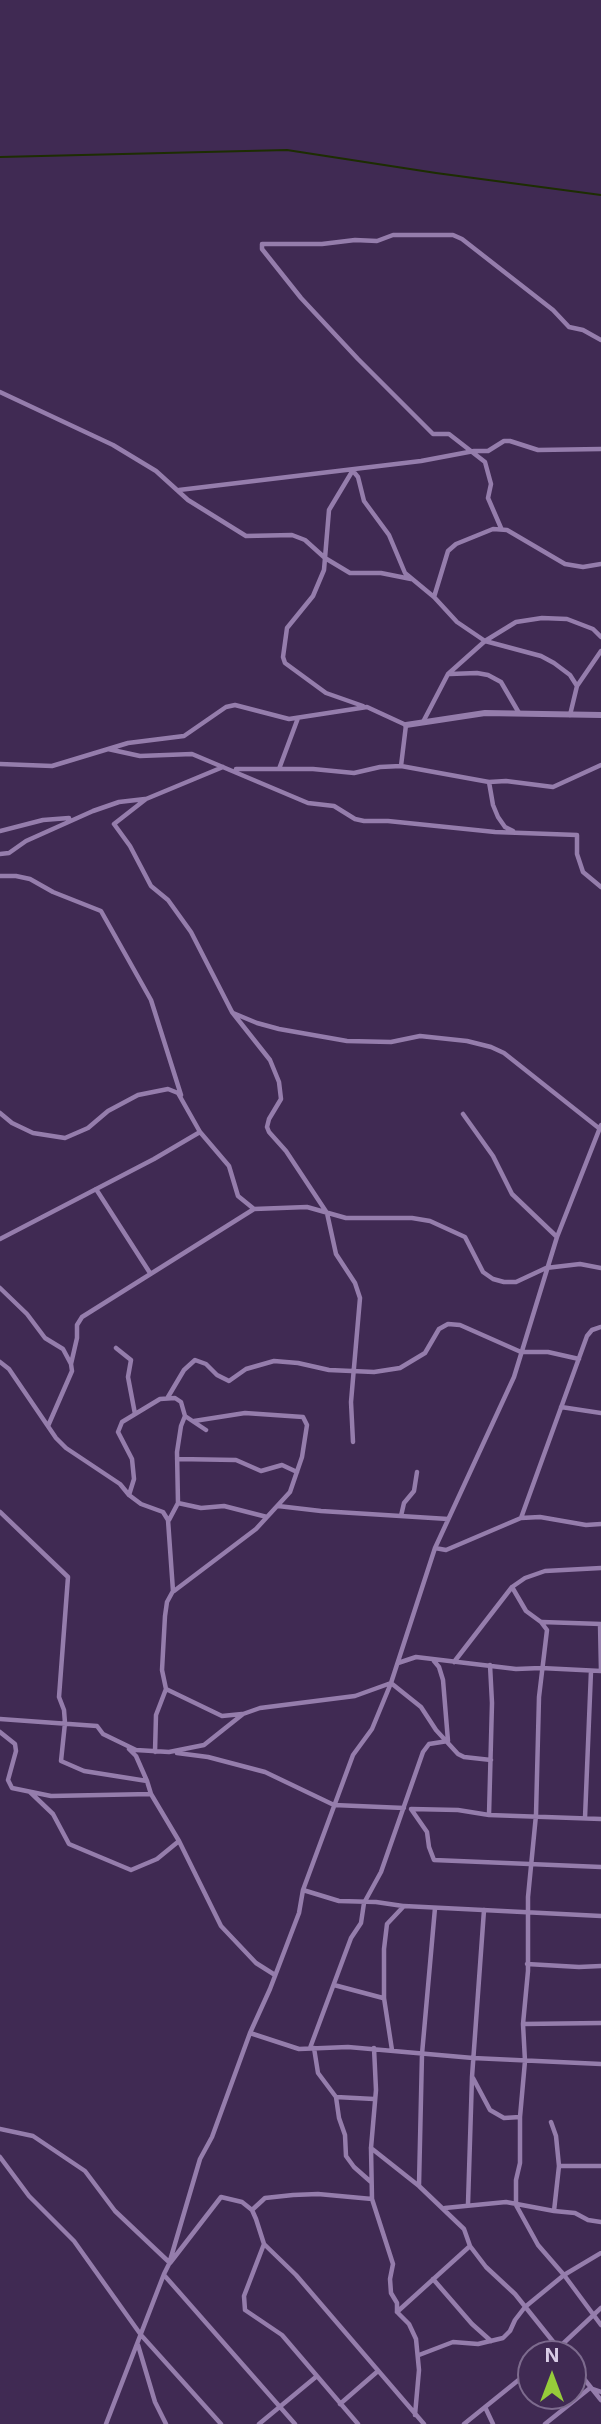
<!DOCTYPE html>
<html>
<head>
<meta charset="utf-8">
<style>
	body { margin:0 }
	#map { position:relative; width:601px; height:2424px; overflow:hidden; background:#402a53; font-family:Inter,sans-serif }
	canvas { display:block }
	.north { position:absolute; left:517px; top:2340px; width:70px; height:70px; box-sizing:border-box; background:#402a53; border:2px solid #7d6b8e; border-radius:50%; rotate:0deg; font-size:19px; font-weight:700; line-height:28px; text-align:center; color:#d9cde6 }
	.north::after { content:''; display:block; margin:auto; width:24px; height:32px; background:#96cc3a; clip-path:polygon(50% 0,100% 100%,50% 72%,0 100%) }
</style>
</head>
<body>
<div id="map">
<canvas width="601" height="2424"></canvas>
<div class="north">N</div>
</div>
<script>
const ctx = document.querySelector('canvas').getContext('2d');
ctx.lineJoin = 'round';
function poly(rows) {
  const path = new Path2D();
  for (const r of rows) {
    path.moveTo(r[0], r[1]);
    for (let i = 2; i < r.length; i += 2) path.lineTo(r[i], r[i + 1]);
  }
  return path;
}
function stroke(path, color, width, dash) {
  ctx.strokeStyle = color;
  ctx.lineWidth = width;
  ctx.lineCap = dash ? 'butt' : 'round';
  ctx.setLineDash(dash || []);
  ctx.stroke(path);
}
stroke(poly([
	[0,157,287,150,436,173,601,195]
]), '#1d2d02', 2);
stroke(poly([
	[0,392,113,445,156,471,188,500,246,536,292,535,305,540,325,558,350,573,381,573,411,579],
	[353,470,329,510,324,570,313,596,287,628,283,657,285,663,326,693,363,706],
	[353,471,358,477,364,501,389,535,405,573,434,597,457,622,485,641,541,656,554,663,570,675,577,686,570,715],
	[179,490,421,461,474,451,488,451,504,441,510,441,538,450,601,449],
	[501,528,488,498,491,484,485,462,449,434,433,434,358,359,301,298,262,249,262,244,322,244,355,240,377,241,393,235,453,235,462,239,553,310,569,327,583,330,601,340],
	[434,597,448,551,456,544,493,529,507,530,565,564,583,567,601,564],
	[450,674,477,673,488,675,501,682,519,713],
	[577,686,601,651],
	[423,722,448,674,485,641,516,622,542,618,567,619,593,629,601,637],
	[108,749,140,756,192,754,308,803,334,806,355,819,364,821,388,821,495,832,577,835,577,854,583,872,601,887],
	[0,764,52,766,128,743,184,736,226,707,235,705,289,719,367,707,406,725,401,766],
	[223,767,146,799,114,824,130,846,151,886,168,900,191,932,232,1012,270,1060,279,1082,281,1099,269,1119,267,1127,269,1132,286,1151,327,1213,336,1254,355,1283,360,1298,351,1402,353,1442],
	[236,769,313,769,354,773,380,767,401,766,489,782,506,781,553,787,601,765],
	[279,769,298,718],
	[489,782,493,805,498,817,505,827,513,831],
	[0,831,43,820,69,818],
	[0,854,9,853,26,841,93,811,119,802,145,799],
	[0,876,16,876,30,879,53,892,101,911,151,1000,181,1095],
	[233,1013,257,1023,279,1029,347,1041,391,1042,420,1036,467,1041,491,1047,504,1053,600,1129],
	[0,1113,12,1123,33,1133,65,1138,88,1128,108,1111,138,1095,168,1089,178,1093,200,1132,229,1166,238,1196,254,1209,307,1207,346,1218,412,1218,430,1221,465,1237,483,1272,493,1279,504,1282,516,1282,546,1268,580,1264,601,1268],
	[463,1114,493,1156,512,1194,557,1237],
	[96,1189,150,1273],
	[0,1239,154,1159,200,1132],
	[0,1288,27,1314,45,1338,63,1349,71,1364,72,1371,48,1426],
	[116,1348,131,1360,128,1377,135,1414],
	[0,1362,9,1369,56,1438,66,1448,120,1484,129,1495,141,1504,163,1512,168,1520,173,1591,167,1602,165,1616,162,1670,166,1689,156,1715,155,1752],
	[71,1364,77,1338,77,1325,82,1317,254,1209],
	[168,1397,184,1370,195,1360,206,1364,217,1375,229,1381,246,1369,274,1361,298,1363,329,1370,374,1372,400,1368,425,1353,439,1329,448,1324,460,1325,521,1352,548,1352,579,1359],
	[561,1407,601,1413],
	[177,1459,236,1460,261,1471,282,1465,297,1472],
	[129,1495,134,1479,132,1459,118,1432,122,1422,160,1399,175,1398,181,1402,185,1416,206,1430],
	[178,1503,201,1508,224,1506,267,1517],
	[278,1506,321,1511,448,1519],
	[0,1512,68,1577,59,1697,64,1710,65,1723,61,1761,84,1771,147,1781,151,1794,179,1841,221,1926,256,1963,275,1975],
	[401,1516,404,1503,414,1491,417,1472],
	[521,1518,587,1336,592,1330,601,1327],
	[169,1520,178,1503,177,1452,181,1426,185,1416],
	[435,1548,446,1550,521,1518,540,1517,586,1525,601,1524],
	[512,1587,526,1611,541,1622,547,1630,539,1697,536,1815,528,1897,528,1971,523,2024,525,2061,520,2117,520,2163,516,2180,516,2205,538,2245,564,2275,601,2325],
	[174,1591,256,1529,290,1492,302,1457,307,1425,303,1417,245,1413,194,1421],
	[542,1622,601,1624],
	[600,1624,601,1671],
	[454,1662,512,1587,525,1578,545,1571,601,1568],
	[398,1663,416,1657,516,1669,541,1668,601,1671],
	[166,1689,222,1716,242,1714],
	[0,1719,97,1726,103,1734,136,1750,169,1752,204,1745,243,1714,260,1708,355,1696,391,1683,421,1707,436,1730,458,1754,464,1757,491,1760],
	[0,1732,15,1744,16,1751,8,1780,12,1788,51,1796,151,1794],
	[129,1749,136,1756,147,1781],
	[177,1753,208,1757,265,1772,334,1805,404,1808],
	[30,1792,53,1814,69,1844,131,1870,157,1859,179,1841],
	[489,1815,492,1703,490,1665],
	[585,1818,591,1671],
	[601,1819,489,1815,458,1810,411,1809,427,1832,429,1847,434,1860,601,1867],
	[303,1890,339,1901,376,1902,403,1906],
	[527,1964,579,1967,601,1966],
	[334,1985,383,1998],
	[523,2024,601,2023],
	[250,2033,299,2049,348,2047,473,2058,601,2064],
	[310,2048,351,1938,361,1923,364,1903,381,1872,423,1752,429,1744,448,1741,443,1680,439,1667,434,1661],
	[314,2048,318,2073,336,2097,339,2118,345,2135,346,2156,354,2167,371,2182],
	[374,2048,376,2090,371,2148,372,2199,393,2264,390,2279,391,2293,397,2303,397,2312,409,2324,416,2339,419,2370,415,2415],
	[392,2050,384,1998,384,1949,387,1924,404,1906,601,1916],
	[473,2078,490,2110,504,2118,520,2117],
	[336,2097,374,2099],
	[551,2122,556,2136,559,2166,554,2211],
	[0,2129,33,2136,85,2171,115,2211,170,2263,221,2197,242,2202,252,2210,256,2219,264,2244,296,2275,424,2424],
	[371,2148,419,2186,464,2229,470,2246,486,2267,515,2294,563,2354],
	[0,2157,29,2196,74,2241,141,2335,221,2424],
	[559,2166,601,2166],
	[419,2185,422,2054,435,1908],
	[468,2204,472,2077,484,1910],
	[445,2208,506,2202,554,2211,575,2213,588,2220,601,2222],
	[252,2210,265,2198,293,2195,318,2194,372,2199],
	[264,2244,244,2296,245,2310,282,2335,358,2424],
	[164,2275,295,2424],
	[433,2279,472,2324,491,2341],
	[397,2312,470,2246],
	[138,2345,155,2402,166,2424],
	[552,2354,601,2308],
	[419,2355,453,2342,478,2344,503,2338,510,2331,515,2320,525,2307,564,2275,601,2253],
	[573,2365,601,2400],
	[340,2404,378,2371],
	[485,2407,493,2424],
	[106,2424,164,2274,169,2264,200,2159,212,2137,250,2033,270,1989,299,1913,303,1890,353,1755,372,1729,391,1683,435,1548,514,1377,557,1237,601,1125],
	[259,2424,317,2376],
	[464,2424,531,2370],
	[545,2424,590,2388,601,2392]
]), '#957dac', 4.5);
stroke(poly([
	[406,725,485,713,601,715]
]), '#957dac', 6);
</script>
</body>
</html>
